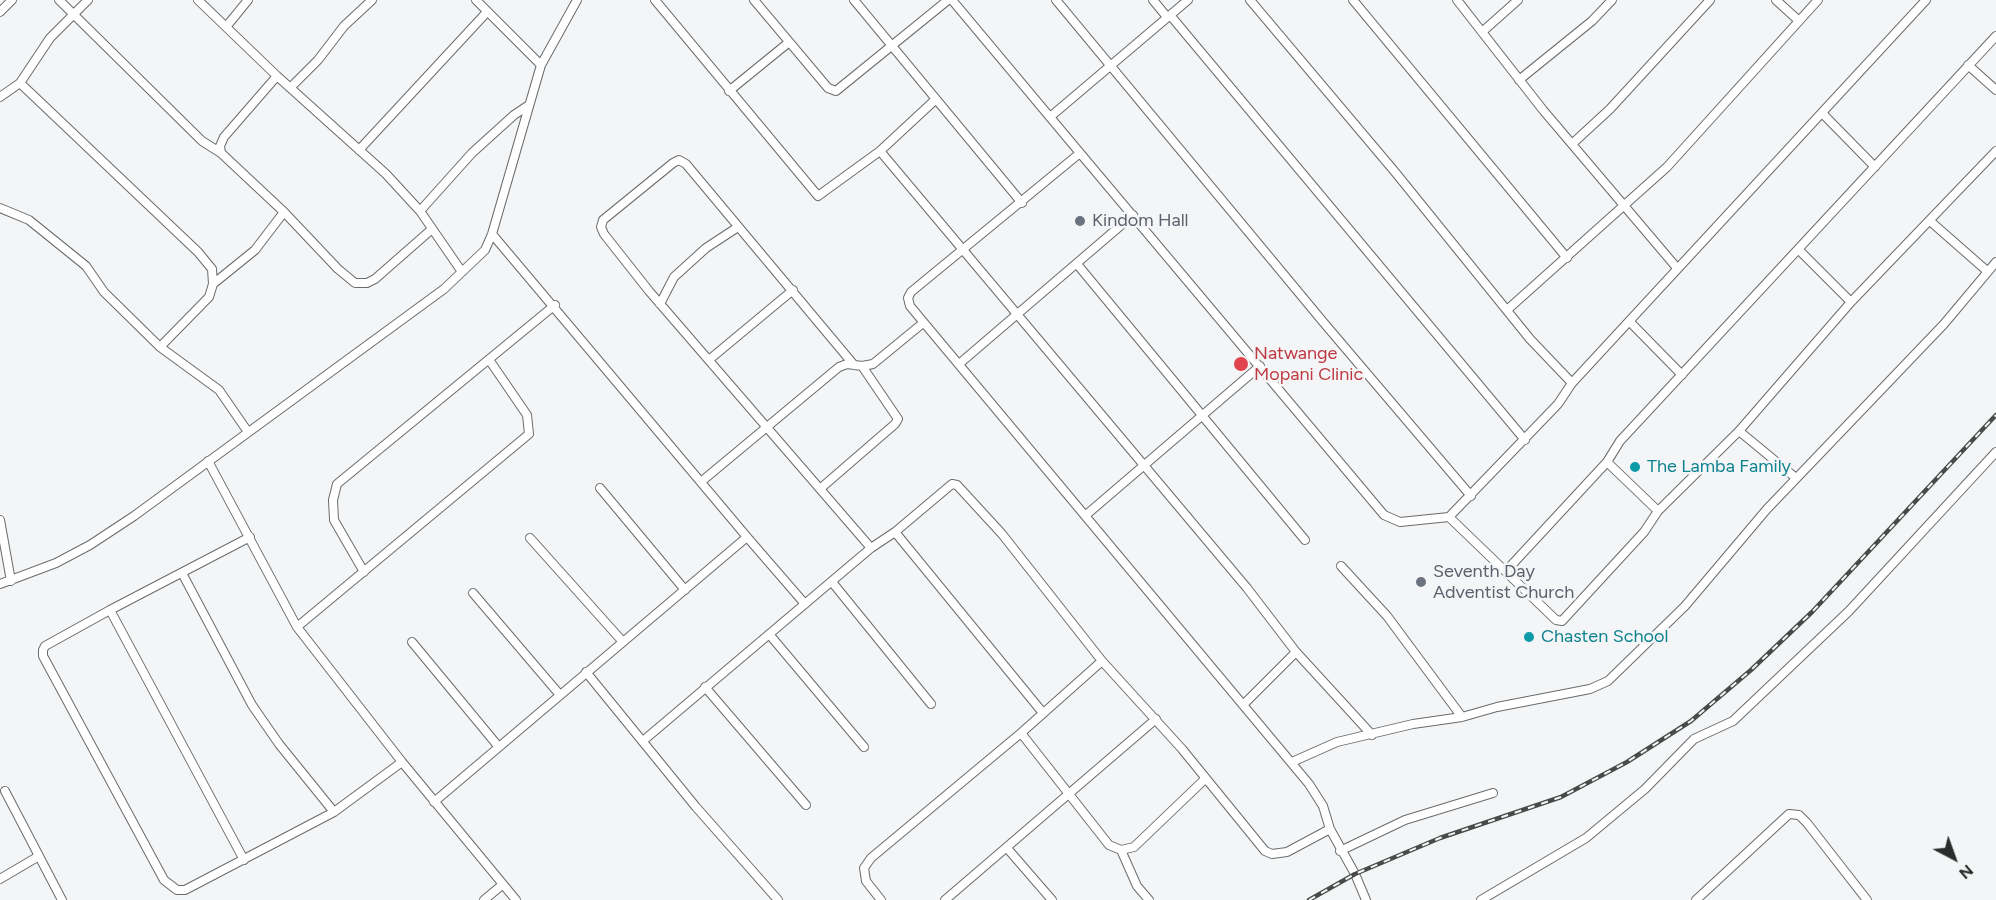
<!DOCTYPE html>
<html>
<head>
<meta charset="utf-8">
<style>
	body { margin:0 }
	#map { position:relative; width:1996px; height:900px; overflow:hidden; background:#f4f5f6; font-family:Figtree,sans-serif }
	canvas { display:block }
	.north { position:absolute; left:1924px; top:828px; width:60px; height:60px; -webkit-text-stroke:4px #f4f5f6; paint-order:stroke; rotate:139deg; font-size:16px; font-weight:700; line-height:24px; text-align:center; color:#2b2c2c }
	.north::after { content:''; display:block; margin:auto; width:21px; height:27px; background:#2b2c2c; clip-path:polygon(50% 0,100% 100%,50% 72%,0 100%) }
</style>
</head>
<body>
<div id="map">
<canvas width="1996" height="900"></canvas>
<div class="north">N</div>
</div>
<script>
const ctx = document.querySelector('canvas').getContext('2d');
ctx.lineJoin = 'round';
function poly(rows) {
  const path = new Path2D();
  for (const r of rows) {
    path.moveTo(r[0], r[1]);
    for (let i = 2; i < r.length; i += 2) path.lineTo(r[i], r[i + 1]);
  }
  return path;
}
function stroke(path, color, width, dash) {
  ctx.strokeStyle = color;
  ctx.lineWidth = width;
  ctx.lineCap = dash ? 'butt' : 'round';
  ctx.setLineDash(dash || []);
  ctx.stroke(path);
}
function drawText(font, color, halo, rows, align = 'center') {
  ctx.font = font + ' Figtree,sans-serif';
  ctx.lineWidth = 5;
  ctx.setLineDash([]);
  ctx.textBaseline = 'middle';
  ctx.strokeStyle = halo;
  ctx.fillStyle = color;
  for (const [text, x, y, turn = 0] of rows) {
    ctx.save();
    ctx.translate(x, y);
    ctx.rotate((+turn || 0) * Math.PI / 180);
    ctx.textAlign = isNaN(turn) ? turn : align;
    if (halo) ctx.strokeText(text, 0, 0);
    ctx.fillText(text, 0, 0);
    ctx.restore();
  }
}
const minor = poly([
	[59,0,202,141,221,153],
	[198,0,277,76,386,174,420,211,462,272],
	[476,0,541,65],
	[655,0,818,196,880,151,935,100],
	[754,0,828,88,836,91,948,0],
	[854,0,1022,203],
	[952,0,1080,153,911,292,908,298,910,306,1309,784,1323,806,1330,829,1355,874,1366,900],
	[1056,0,1324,323,1471,496],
	[1153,0,1167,17],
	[1250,0,1395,172,1530,339,1572,383],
	[1353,0,1567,258],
	[1457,0,1543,110,1677,268],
	[1776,0,1799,21],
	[0,12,12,0],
	[1170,15,1525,440],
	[226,27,248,0],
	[1482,32,1518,0],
	[1968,65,1996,90],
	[277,76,224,137,220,146,221,153,284,212,338,269,355,283,367,283,375,279,432,229],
	[1519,80,1592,21,1612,0],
	[20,83,198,252,212,269,213,284,209,297,160,347],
	[290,88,318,60,344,26,372,0],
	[729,91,788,43],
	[0,97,20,83,50,38,88,0],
	[1822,113,1875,167],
	[1050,117,1188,0],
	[1572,144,1610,109,1710,0],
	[359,150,487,12],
	[880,151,1247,588,1296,652,1372,735],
	[1080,153,1384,515,1400,522,1449,517,1556,620,1562,621,1644,532,1658,511,1739,431,1851,302,1996,151],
	[0,208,29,220,86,266,104,292,160,347,219,390,248,432],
	[420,211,472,153,514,115,529,105],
	[1930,221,1987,271],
	[1798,249,1851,302],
	[1077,264,1305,540],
	[213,284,255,250,284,212],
	[660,304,674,277,706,248,738,227],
	[1507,310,1667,167,1818,0],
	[1630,322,1682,375],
	[710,359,793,290],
	[959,364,1133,215],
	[854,365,686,164,679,160,673,163,603,220,601,227,604,234,649,291,871,548],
	[1739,431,1796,478],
	[208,461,297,627,402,762,516,900],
	[1607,462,1658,511],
	[702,481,839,367,847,364,862,366,873,364,923,323],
	[600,488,685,590],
	[821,488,895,424,898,419,862,366],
	[1086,515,1260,366],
	[1449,517,1558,404,1572,383,1926,0],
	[0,520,11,581],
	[895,532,1043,713],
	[250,537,110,610,45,646,43,650,43,656,164,880,177,890,185,890,334,812,402,762],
	[747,537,805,604],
	[530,538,623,642],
	[1341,566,1387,616,1462,717],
	[1506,571,1607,462,1620,441,1996,36],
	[364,572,334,520,333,500,337,484,555,305],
	[182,573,252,705,279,744,334,812],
	[832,582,931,704],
	[0,584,56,563,90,545,134,516,444,289,485,250,492,234,541,65,577,0],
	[473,593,560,695],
	[110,610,244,860],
	[297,627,529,434,527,415,490,361],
	[769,634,864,747],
	[412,642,498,746],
	[586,672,696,807,778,900],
	[705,687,806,805],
	[1244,704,1296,652],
	[1021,733,1109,845,1121,850,1134,847,1205,779],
	[644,740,871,548,895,532,952,484,957,485,1002,534,1102,661,1182,749,1265,851,1272,854,1287,852,1330,829],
	[1292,762,1337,742,1413,724,1462,717,1497,707,1590,689,1608,681,1685,606,1767,509,1944,324,1996,262],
	[5,791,62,900],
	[434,802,747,537,492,234],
	[1007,848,1052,900],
	[1121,850,1137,886,1149,900],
	[1340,851,1405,820,1493,793],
	[0,879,39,856],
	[484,900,502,885],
	[881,900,866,881,864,868,871,858,1021,733,1102,661],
	[945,900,1156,719],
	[1481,900,1586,838,1645,789,1694,739,1733,721,1849,611,1996,452],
	[1696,900,1789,814,1799,815,1807,823,1867,900]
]);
stroke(minor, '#6a6b6c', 10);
stroke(minor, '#fff', 8);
const rail = poly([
	[1309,900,1355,874,1440,838,1561,797,1627,762,1691,721,1751,670,1812,612,1996,415]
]);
stroke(rail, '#494a4a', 4.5);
stroke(rail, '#f4f5f6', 2, [7]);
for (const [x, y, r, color] of [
	[1080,221,6,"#6b7280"],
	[1241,364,8,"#e0444e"],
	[1635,467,6,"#0f9aa8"],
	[1421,582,6,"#6b7280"],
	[1529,637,6,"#0f9aa8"]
]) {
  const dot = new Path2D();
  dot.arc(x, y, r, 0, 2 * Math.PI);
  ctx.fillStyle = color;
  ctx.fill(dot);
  stroke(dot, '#f4f5f6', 2);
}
drawText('18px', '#5b616d', '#f4f5f6', [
	["Kindom Hall",1092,221],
	["Seventh Day",1433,572],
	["Adventist Church",1433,593]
], 'left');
drawText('18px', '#be3a42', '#f4f5f6', [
	["Natwange",1254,354],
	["Mopani Clinic",1254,375]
], 'left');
drawText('18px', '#0d838f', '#f4f5f6', [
	["The Lamba Family",1647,467],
	["Chasten School",1541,637]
], 'left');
</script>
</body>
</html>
